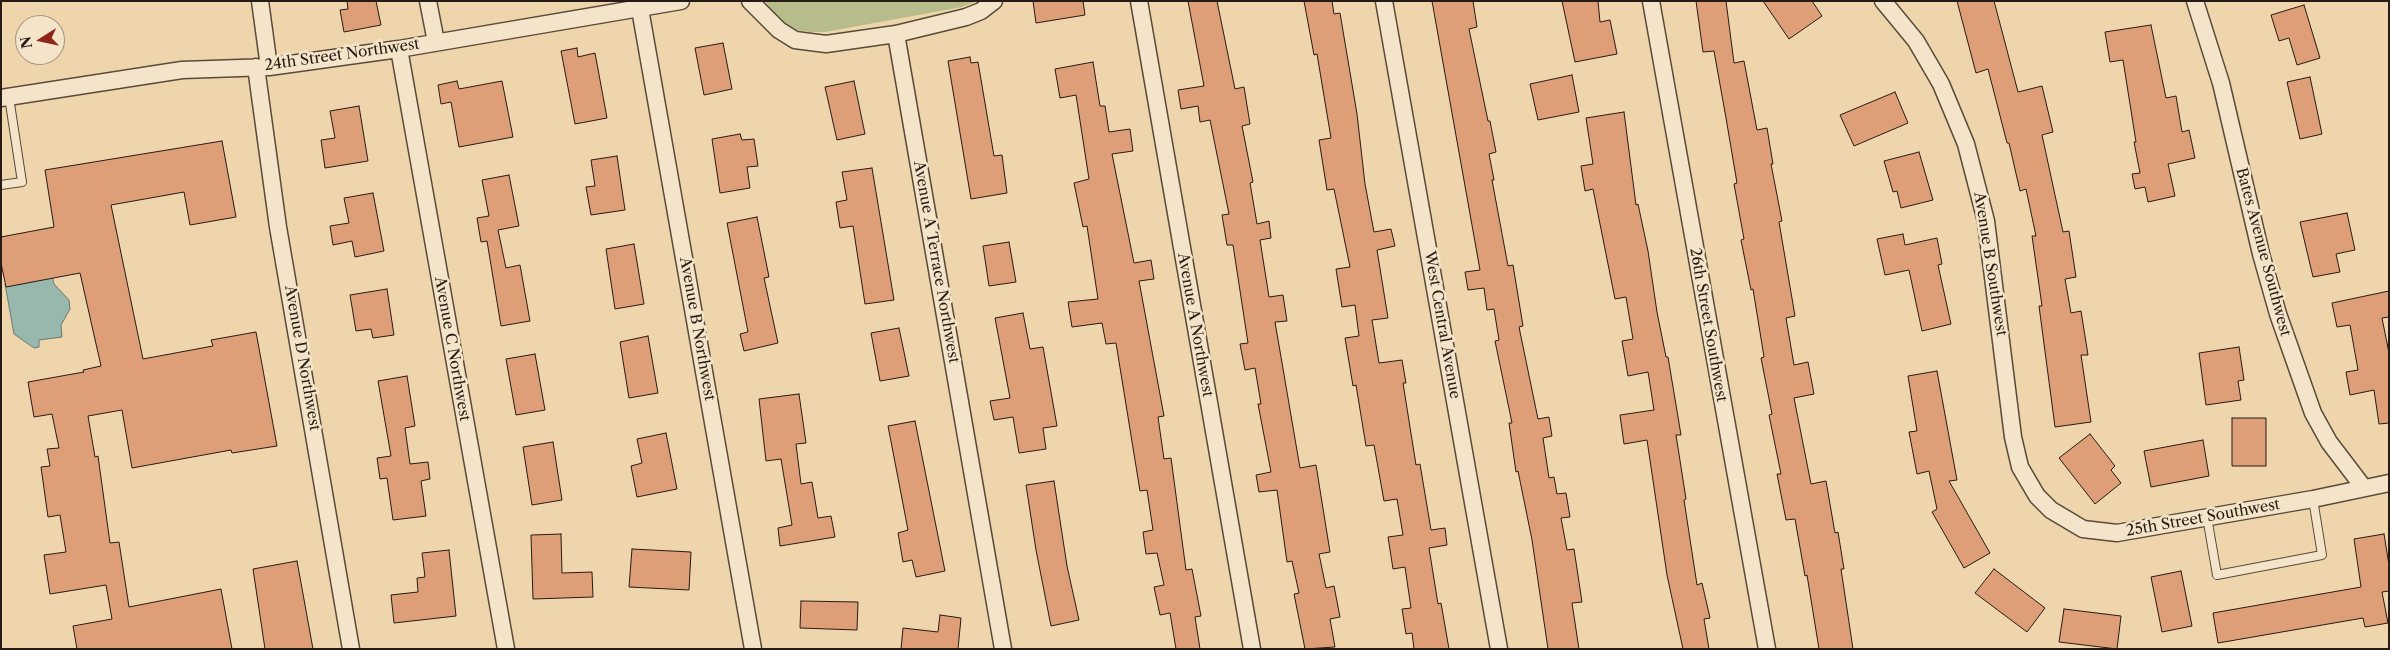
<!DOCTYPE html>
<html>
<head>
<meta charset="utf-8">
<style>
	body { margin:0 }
	#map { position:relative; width:2390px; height:650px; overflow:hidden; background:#eed5ac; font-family:"Libre Caslon Text",serif }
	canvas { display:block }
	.frame { position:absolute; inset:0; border:2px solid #271b15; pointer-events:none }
	.north { position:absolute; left:15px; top:15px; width:50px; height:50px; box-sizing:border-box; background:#f4e4c9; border:1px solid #a29481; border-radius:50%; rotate:260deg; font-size:14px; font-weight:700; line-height:20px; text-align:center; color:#271b15 }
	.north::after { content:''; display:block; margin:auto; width:18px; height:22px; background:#8f2418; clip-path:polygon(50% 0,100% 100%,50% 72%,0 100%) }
</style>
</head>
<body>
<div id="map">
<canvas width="2390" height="650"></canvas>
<div class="frame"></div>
<div class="north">N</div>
</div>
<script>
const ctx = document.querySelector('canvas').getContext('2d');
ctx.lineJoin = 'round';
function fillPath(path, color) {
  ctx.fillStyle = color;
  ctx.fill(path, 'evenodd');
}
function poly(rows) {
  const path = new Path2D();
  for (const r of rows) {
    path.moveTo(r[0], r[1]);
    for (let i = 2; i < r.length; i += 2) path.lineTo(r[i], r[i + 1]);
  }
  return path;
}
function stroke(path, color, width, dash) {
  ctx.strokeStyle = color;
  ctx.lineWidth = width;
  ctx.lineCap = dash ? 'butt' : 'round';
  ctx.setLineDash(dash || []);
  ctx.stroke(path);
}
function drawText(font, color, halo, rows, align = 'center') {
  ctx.font = font + ' "Libre Caslon Text",serif';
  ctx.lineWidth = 5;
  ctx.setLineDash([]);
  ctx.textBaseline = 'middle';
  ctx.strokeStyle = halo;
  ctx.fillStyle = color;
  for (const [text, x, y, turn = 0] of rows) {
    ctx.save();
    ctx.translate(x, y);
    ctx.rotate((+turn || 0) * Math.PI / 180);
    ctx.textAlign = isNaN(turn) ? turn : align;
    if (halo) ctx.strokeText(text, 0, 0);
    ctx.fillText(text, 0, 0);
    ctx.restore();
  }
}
fillPath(poly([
	[765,1,977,1,962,7,825,32,811,32,797,30,784,23,774,14]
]), '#b7bd8a');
const water = poly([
	[52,276,54,284,69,300,70,309,61,325,62,337,39,340,39,347,34,348,14,334,5,284,52,276]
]);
fillPath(water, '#99b8ad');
stroke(water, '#6b7970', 1);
const building = poly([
	[347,1,376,1,381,25,344,32,340,10,348,9,347,1],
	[1033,1,1083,1,1085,15,1036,23,1033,1],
	[1188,1,1217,1,1235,89,1244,87,1250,124,1242,126,1253,182,1250,183,1257,224,1269,221,1271,238,1260,240,1269,297,1283,295,1287,321,1275,322,1300,468,1316,465,1330,552,1319,554,1326,588,1334,586,1340,617,1330,619,1335,647,1305,649,1294,594,1299,593,1292,561,1287,562,1277,490,1259,492,1256,475,1271,472,1258,404,1261,404,1255,368,1245,370,1240,344,1248,343,1233,245,1227,245,1222,215,1229,214,1210,120,1200,122,1198,106,1181,109,1178,90,1204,86,1188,1],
	[1304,1,1332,1,1334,14,1340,13,1357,114,1365,184,1374,232,1391,229,1395,246,1377,250,1388,318,1372,320,1379,363,1402,360,1406,383,1403,383,1416,465,1420,464,1431,530,1445,528,1447,545,1429,548,1438,604,1441,603,1449,649,1414,649,1412,633,1406,634,1402,609,1411,608,1405,567,1393,569,1388,537,1403,535,1397,499,1384,501,1374,445,1366,446,1356,385,1353,386,1345,338,1359,336,1355,305,1342,307,1336,269,1350,267,1334,189,1327,190,1319,140,1331,138,1317,54,1314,55,1304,1],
	[1432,1,1473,1,1477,27,1469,29,1488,121,1490,121,1496,152,1489,154,1494,180,1492,180,1508,266,1513,265,1523,326,1519,327,1538,419,1549,417,1552,436,1543,438,1549,478,1554,477,1557,494,1566,493,1570,517,1561,518,1567,550,1574,549,1582,602,1572,603,1579,649,1548,649,1532,540,1518,471,1516,472,1509,423,1512,423,1495,341,1499,340,1494,309,1487,310,1484,288,1468,290,1465,272,1480,270,1432,1],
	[1562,1,1598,1,1600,22,1610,20,1617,54,1575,62,1562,1],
	[1696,1,1726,1,1734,63,1744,61,1757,130,1767,128,1773,164,1771,164,1782,221,1779,222,1795,316,1786,318,1794,365,1808,362,1814,394,1794,398,1811,484,1826,481,1835,533,1838,532,1844,569,1841,569,1853,649,1819,649,1807,575,1805,576,1795,519,1786,520,1777,474,1781,474,1769,415,1772,414,1761,358,1764,357,1753,289,1751,290,1741,240,1744,239,1734,184,1737,183,1726,118,1714,51,1703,52,1696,1],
	[1763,1,1812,1,1822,16,1789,39,1763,1],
	[1957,1,1994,1,2018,92,2042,86,2053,132,2042,135,2063,232,2069,231,2076,277,2065,279,2071,313,2081,311,2088,355,2081,355,2091,422,2055,427,2039,306,2042,306,2032,236,2036,236,2026,189,2020,191,2009,143,2007,143,1988,69,1976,73,1957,1],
	[2304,5,2320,58,2297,65,2289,38,2279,41,2271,15,2304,5],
	[2151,25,2166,98,2176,96,2182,132,2189,130,2195,158,2168,164,2175,196,2148,202,2145,187,2135,189,2132,174,2140,173,2134,142,2136,142,2123,60,2110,62,2105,32,2151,25],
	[723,43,732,89,704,95,695,48,723,43],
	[577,48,578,57,595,53,607,118,575,124,561,51,577,48],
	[970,57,971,63,978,62,994,156,1002,155,1007,193,971,199,948,61,970,57],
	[1093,62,1100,106,1105,106,1109,132,1130,129,1133,151,1112,154,1134,263,1151,260,1154,279,1139,281,1164,416,1158,417,1164,459,1171,458,1186,570,1192,569,1201,616,1195,617,1200,649,1176,649,1170,613,1160,615,1154,587,1164,585,1157,553,1146,554,1143,532,1153,530,1147,490,1140,491,1116,343,1106,344,1102,323,1072,327,1068,302,1098,299,1087,226,1083,227,1074,183,1089,179,1076,95,1060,98,1055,69,1093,62],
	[1572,75,1579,112,1538,120,1530,84,1572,75],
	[2310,77,2322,134,2300,139,2287,82,2310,77],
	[457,81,459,89,502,81,513,137,459,147,451,102,441,104,438,85,457,81],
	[854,81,865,134,837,140,825,87,854,81],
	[1895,92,1908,123,1854,146,1840,115,1895,92],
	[359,106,368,161,325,168,321,140,335,138,330,111,359,106],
	[1624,112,1636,205,1638,204,1648,251,1657,312,1666,357,1668,357,1681,435,1676,435,1686,499,1684,500,1697,585,1702,583,1710,618,1704,619,1709,649,1683,649,1667,575,1647,440,1624,444,1620,415,1654,410,1648,372,1628,376,1622,341,1633,339,1626,297,1615,299,1593,189,1585,191,1581,166,1593,164,1586,118,1624,112],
	[740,134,742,140,754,139,758,166,747,167,750,188,720,193,712,139,740,134],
	[222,141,236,217,190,225,184,192,111,205,143,359,213,346,211,340,256,332,277,446,232,453,231,450,132,468,122,410,88,416,95,457,98,456,110,543,119,542,129,607,221,589,232,649,77,649,73,626,112,619,106,585,50,594,44,555,66,552,60,515,48,517,41,467,50,466,47,449,59,448,52,414,34,417,28,382,84,372,83,370,101,366,80,273,6,287,1,263,1,237,54,227,45,170,222,141],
	[1919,152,1933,200,1901,208,1897,191,1893,192,1884,161,1919,152],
	[617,156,625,210,591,215,586,187,595,186,591,160,617,156],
	[872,168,894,300,865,304,853,226,840,228,836,202,847,200,842,172,872,168],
	[509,175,519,226,498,230,506,268,520,265,530,321,501,326,487,241,481,242,477,218,489,216,482,180,509,175],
	[373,193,384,251,355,257,352,241,333,245,330,226,349,223,344,198,373,193],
	[2347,213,2355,250,2336,254,2340,272,2313,277,2300,222,2347,213],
	[757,217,769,277,764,278,778,343,744,351,740,334,748,332,727,223,757,217],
	[1903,234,1905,245,1937,238,1942,264,1938,265,1951,324,1922,331,1909,270,1885,275,1877,239,1903,234],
	[1009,242,1016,282,989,286,983,246,1009,242],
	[634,244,644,304,615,309,606,249,634,244],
	[387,289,394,335,373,338,371,329,356,331,350,295,387,289],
	[2389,291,2389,317,2382,318,2389,353,2389,423,2379,424,2374,390,2350,395,2346,372,2358,370,2350,325,2337,327,2332,303,2389,291],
	[1023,313,1030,349,1043,347,1057,426,1043,428,1046,449,1019,453,1013,417,994,420,990,401,1010,398,995,318,1023,313],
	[899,328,909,376,880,381,871,333,899,328],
	[648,336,658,393,629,398,620,342,648,336],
	[2239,347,2244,380,2238,381,2241,400,2206,405,2199,353,2239,347],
	[535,354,545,410,516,415,506,359,535,354],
	[1937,371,1957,480,1949,481,1990,553,1964,568,1932,512,1937,509,1929,471,1917,474,1909,432,1917,431,1908,376,1937,371],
	[407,376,415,426,405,428,410,464,428,462,430,479,421,481,426,516,393,520,387,478,380,479,377,458,391,456,378,381,407,376],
	[799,394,806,443,796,444,801,484,812,482,818,518,831,516,835,537,780,546,778,528,792,525,781,459,766,461,759,399,799,394],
	[2232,418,2266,418,2266,466,2232,466,2232,418],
	[915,421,945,571,916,577,912,560,903,562,898,533,908,530,888,426,915,421],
	[666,433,677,489,637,497,631,466,642,463,637,439,666,433],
	[2090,434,2115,466,2111,470,2121,483,2095,504,2059,458,2090,434],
	[2203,440,2209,476,2151,487,2144,451,2203,440],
	[553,442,562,500,532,505,523,447,553,442],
	[1054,481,1067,566,1079,620,1051,626,1036,550,1026,485,1054,481],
	[561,534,562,573,592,572,593,597,533,599,531,535,561,534],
	[2384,534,2389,565,2389,591,2382,592,2388,623,2365,627,2363,618,2218,643,2213,613,2361,587,2354,539,2384,534],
	[632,549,691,552,689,590,629,587,632,549],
	[449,550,456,616,394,623,391,595,418,592,417,578,425,577,422,553,449,550],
	[297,561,313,649,265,649,253,569,297,561],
	[1994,569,2045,608,2027,632,1975,593,1994,569],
	[2181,571,2192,626,2162,632,2151,577,2181,571],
	[801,601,858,602,857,630,800,628,801,601],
	[2064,609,2121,616,2117,649,2059,642,2064,609],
	[940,615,961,618,958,649,901,649,903,628,938,632,940,615]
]);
fillPath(building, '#dd9e78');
stroke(building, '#271b15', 1);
const lane = poly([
	[1,185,22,182,9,97],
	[2207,517,2217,575,2322,555,2313,499]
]);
const street = poly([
	[260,1,269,67],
	[428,1,436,42],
	[750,1,779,30,795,40,826,44,896,34,966,17,981,11,994,1],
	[1139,1,1252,649],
	[1384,1,1499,649],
	[1651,1,1767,649],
	[1883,1,1916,41,1941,84,1966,144,1986,221,2013,437,2020,467,2037,496,2051,510,2083,529,2117,533,2313,499,2389,483],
	[2195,1,2221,83,2261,254,2278,314,2313,413,2329,442,2364,488],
	[640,9,753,649],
	[896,34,1003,649],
	[399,49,506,649],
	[256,67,278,227,351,649],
	[1,98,182,70,269,67,399,49,681,1]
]);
stroke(lane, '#594a3b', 10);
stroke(street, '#594a3b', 19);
stroke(lane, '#f4e4c9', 8);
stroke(street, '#f4e4c9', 16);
drawText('15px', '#271b15', '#f4e4c9', [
	["24th Street Northwest",342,55,-8],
	["Bates Avenue Southwest",2263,252,75],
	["Avenue A Terrace Northwest",936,262,80],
	["Avenue B Southwest",1990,264,81],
	["Avenue A Northwest",1195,325,80],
	["West Central Avenue",1442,325,80],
	["26th Street Southwest",1708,325,80],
	["Avenue B Northwest",697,329,80],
	["Avenue C Northwest",452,349,80],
	["Avenue D Northwest",302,358,80],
	["25th Street Southwest",2203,518,-10]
]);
</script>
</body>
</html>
